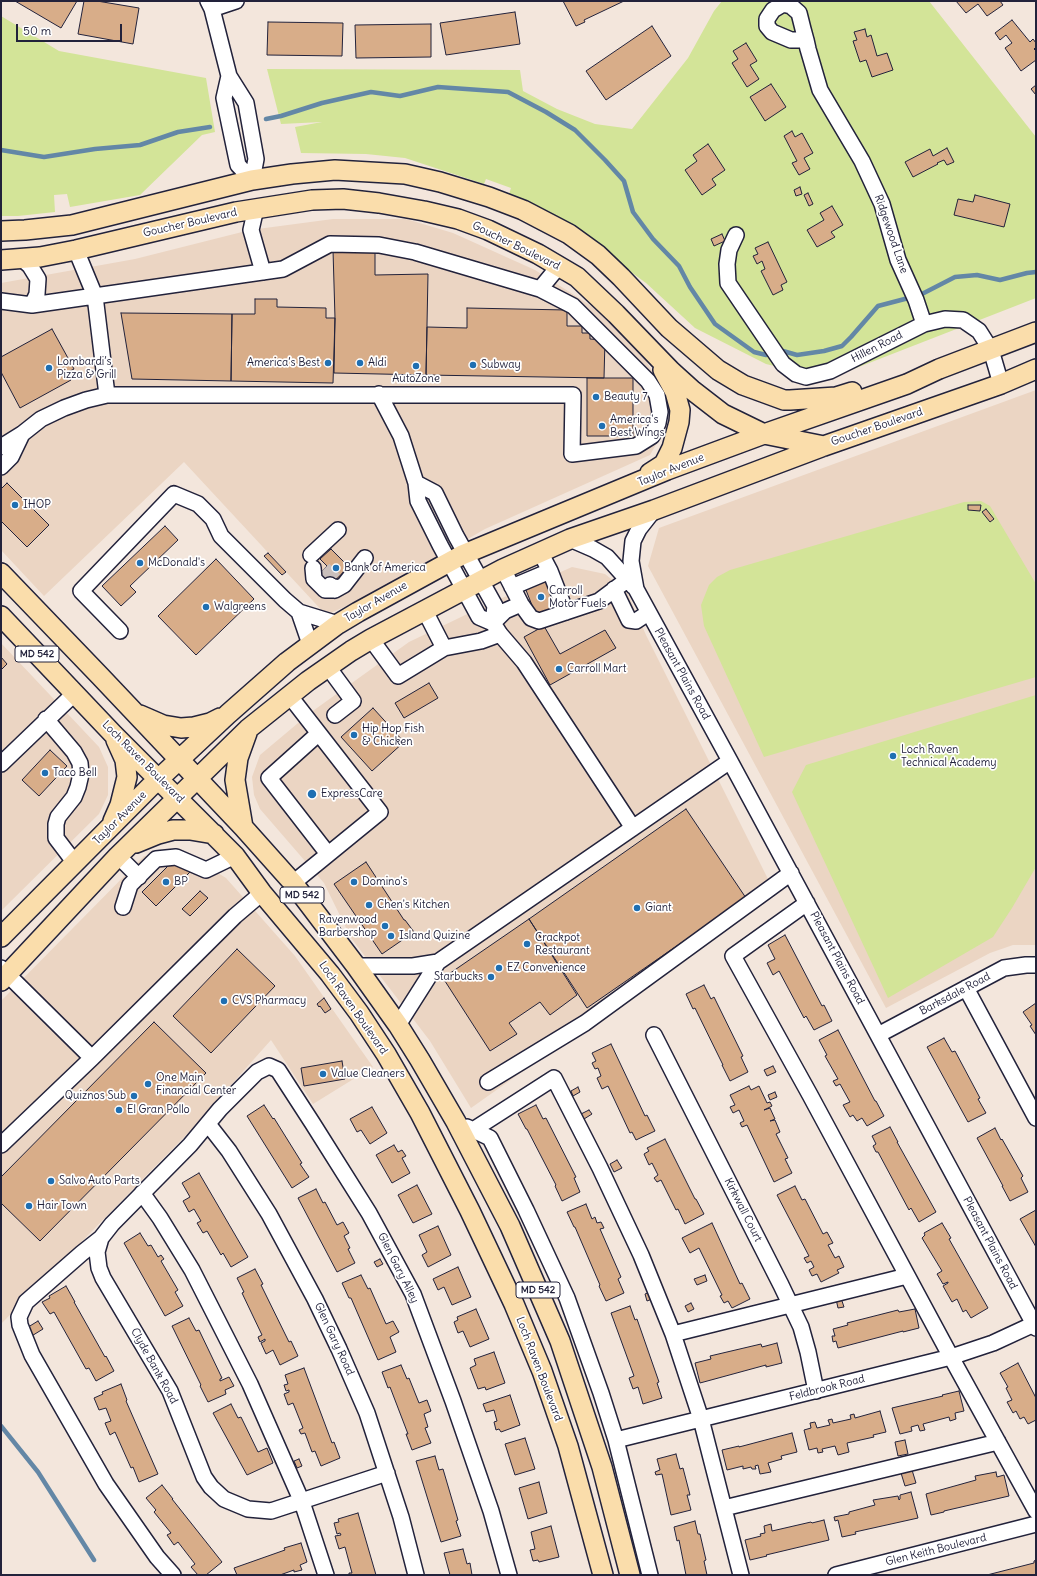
<!DOCTYPE html>
<html>
<head>
<meta charset="utf-8">
<style>
	body { margin:0 }
	#map { position:relative; width:1037px; height:1576px; overflow:hidden; background:#f3e6dc; font-family:Delius,sans-serif }
	canvas { display:block }
	.frame { position:absolute; inset:0; border:2px solid #22223b; pointer-events:none }
	.scale { position:absolute; left:16px; top:24px; width:106px; height:18px; box-sizing:border-box; border:2px solid #22223b; border-top:0; padding-left:5px; font-size:12px; line-height:14px; white-space:nowrap; color:#22223b; -webkit-text-stroke:3px #fff; paint-order:stroke }
</style>
</head>
<body>
<div id="map">
<canvas width="1037" height="1576"></canvas>
<div class="frame"></div>
<div class="scale">50 m</div>
</div>
<script>
const ctx = document.querySelector('canvas').getContext('2d');
ctx.lineJoin = 'round';
function fillPath(path, color) {
  ctx.fillStyle = color;
  ctx.fill(path, 'evenodd');
}
function poly(rows) {
  const path = new Path2D();
  for (const r of rows) {
    path.moveTo(r[0], r[1]);
    for (let i = 2; i < r.length; i += 2) path.lineTo(r[i], r[i + 1]);
  }
  return path;
}
function stroke(path, color, width, dash) {
  ctx.strokeStyle = color;
  ctx.lineWidth = width;
  ctx.lineCap = dash ? 'butt' : 'round';
  ctx.setLineDash(dash || []);
  ctx.stroke(path);
}
function drawText(font, color, halo, rows, align = 'center') {
  ctx.font = font + ' Delius,sans-serif';
  ctx.lineWidth = 3.5;
  ctx.setLineDash([]);
  ctx.textBaseline = 'middle';
  ctx.strokeStyle = halo;
  ctx.fillStyle = color;
  for (const [text, x, y, turn = 0] of rows) {
    ctx.save();
    ctx.translate(x, y);
    ctx.rotate((+turn || 0) * Math.PI / 180);
    ctx.textAlign = isNaN(turn) ? turn : align;
    if (halo) ctx.strokeText(text, 0, 0);
    ctx.fillText(text, 0, 0);
    ctx.restore();
  }
}
fillPath(poly([
	[333,219,406,219,453,233,535,270,593,307,642,354,666,395,665,429,650,455,485,529,371,595,326,615,184,462,44,596,1,550,1,283,135,259,250,230],
	[1036,390,1036,945,1013,945,990,953,886,1008,648,566,659,528],
	[572,567,605,574,627,592,646,635,775,893,471,1108,430,1041,351,938,324,883,260,809,254,795,252,777,260,755,310,713,409,642,484,606],
	[1,643,99,747,108,767,108,795,99,814,1,911],
	[187,854,226,878,295,956,373,1067,313,1104,271,1040,189,1132,1,1324,1,1001,144,856]
]), '#ebd5c3');
fillPath(poly([
	[722,1,929,1,1036,137,1036,298,828,379,766,364,695,328,646,283,575,231,509,194,511,188,486,179,484,184,405,158,366,154,301,153,295,127,322,122,281,124,267,69,520,70,523,91,557,109,595,124,632,129,688,58,714,11],
	[1,16,59,51,206,78,215,132,202,135,140,195,70,207,67,194,54,195,55,212,18,216,1,216],
	[981,501,990,506,1036,584,1036,677,764,757,704,626,701,605,709,585,717,577,730,570,964,502],
	[1036,695,1036,867,1012,908,993,937,888,998,792,792,806,765]
]), '#d3e498');
stroke(poly([
	[266,119,281,116,322,103,371,92,400,96,438,87,508,92,546,112,575,130,605,160,624,181,633,212,653,239,679,266,690,287,715,324,754,352,766,355,783,351,797,355,824,351,842,346,851,337,878,306,920,295,955,277,977,275,1000,280,1027,273,1036,272],
	[1,150,44,157,95,149,140,145,178,132,210,127],
	[1,1426,38,1472,94,1560]
]), '#6387a6', 4.5);
const building = poly([
	[15,1,77,1,61,28,15,1],
	[84,1,97,1,139,8,133,44,78,34,84,1],
	[563,1,624,1,584,20,585,22,576,26,563,1],
	[956,1,1000,1,1003,5,987,16,978,4,966,13,956,1],
	[515,12,520,44,446,55,440,23,515,12],
	[1012,20,1030,42,1033,39,1036,43,1036,47,1034,49,1036,51,1036,60,1021,71,1005,48,1012,43,1006,35,1000,40,995,33,1012,20],
	[268,22,343,23,342,56,267,55,268,22],
	[431,24,431,57,356,58,355,25,431,24],
	[652,26,671,56,606,100,586,71,652,26],
	[865,29,867,37,871,35,877,56,887,53,893,70,872,77,866,60,860,62,853,41,857,40,854,32,865,29],
	[746,43,757,61,750,65,759,79,747,87,732,63,738,59,733,51,746,43],
	[771,84,786,107,765,121,750,97,771,84],
	[1036,85,1036,95,1031,89,1036,85],
	[792,131,795,137,802,133,813,153,804,158,810,169,799,175,792,163,797,161,784,136,792,131],
	[708,144,725,170,712,179,716,185,702,195,685,170,697,161,693,155,708,144],
	[947,148,954,162,947,165,944,160,937,163,938,164,913,177,905,162,930,149,933,156,947,148],
	[800,187,802,194,796,196,794,190,800,187],
	[808,193,813,204,809,206,804,195,808,193],
	[975,195,1010,204,1004,227,954,215,958,199,973,202,975,195],
	[832,206,843,225,831,232,835,237,817,247,807,230,824,220,820,213,832,206],
	[722,234,725,241,714,246,711,239,722,234],
	[768,242,787,282,781,285,783,290,773,295,761,271,765,269,762,261,757,264,753,256,758,254,755,248,768,242],
	[333,250,375,250,375,275,428,274,426,375,334,373,335,318,333,250],
	[255,299,277,299,277,307,326,308,326,318,335,318,333,383,231,381,232,314,255,314,255,299],
	[467,308,567,310,567,326,582,326,582,333,590,333,590,339,605,340,604,378,426,375,427,327,467,328,467,308],
	[121,313,232,314,231,381,132,379,121,313],
	[52,329,74,369,66,373,71,380,20,408,1,372,1,357,52,329],
	[587,378,633,378,633,436,587,436,587,378],
	[7,483,49,525,27,547,1,521,1,489,7,483],
	[968,505,981,505,980,511,968,510,968,505],
	[986,509,994,519,990,522,982,512,986,509],
	[165,526,178,540,130,586,136,592,121,606,102,586,165,526],
	[331,549,349,567,327,588,317,577,327,566,320,559,331,549],
	[268,553,286,572,282,575,264,556,268,553],
	[216,559,254,599,196,655,158,616,216,559],
	[544,577,557,609,537,618,524,585,544,577],
	[544,626,560,654,605,630,616,648,550,685,524,637,544,626],
	[1,657,7,664,1,670,1,657],
	[429,683,438,698,404,718,395,703,429,683],
	[373,708,404,742,372,771,341,737,373,708],
	[50,750,67,766,39,796,22,780,50,750],
	[686,809,746,898,587,1008,529,919,686,809],
	[176,858,190,872,156,906,142,892,176,858],
	[366,862,404,920,405,920,414,932,382,954,334,884,366,862],
	[200,891,208,898,190,916,182,909,200,891],
	[529,919,577,995,550,1015,540,1002,509,1023,517,1034,490,1051,443,978,529,919],
	[785,935,822,1006,824,1005,832,1021,814,1030,806,1016,804,1018,779,971,773,975,767,963,775,959,768,945,785,935],
	[237,949,275,986,211,1053,173,1016,237,949],
	[704,985,711,999,714,997,743,1056,741,1057,748,1072,730,1081,722,1065,723,1065,695,1008,693,1009,686,994,704,985],
	[324,998,331,1009,325,1013,320,1006,319,1007,317,1004,324,998],
	[1036,1003,1036,1035,1030,1026,1032,1025,1023,1012,1036,1003],
	[154,1022,206,1073,40,1241,1,1203,1,1177,154,1022],
	[838,1030,875,1101,876,1101,884,1116,867,1126,862,1118,857,1121,853,1115,850,1117,843,1105,850,1102,840,1084,836,1086,833,1081,838,1079,825,1056,827,1055,819,1040,838,1030],
	[944,1038,952,1052,955,1051,980,1098,978,1099,986,1113,968,1122,927,1047,944,1038],
	[611,1044,645,1116,647,1115,655,1131,636,1140,632,1132,630,1133,608,1086,602,1089,597,1078,601,1076,598,1068,595,1069,592,1063,596,1061,592,1053,611,1044],
	[342,1061,345,1079,304,1086,301,1068,342,1061],
	[773,1066,776,1072,767,1076,764,1070,773,1066],
	[749,1086,751,1090,759,1086,767,1103,770,1102,772,1106,764,1110,770,1108,775,1119,770,1121,775,1120,780,1132,776,1134,788,1158,785,1159,792,1173,774,1182,747,1125,742,1127,740,1123,744,1121,739,1110,733,1113,730,1107,735,1105,730,1095,749,1086],
	[578,1087,580,1092,573,1096,571,1091,578,1087],
	[775,1092,777,1097,770,1100,768,1095,775,1092],
	[264,1105,273,1119,274,1118,302,1163,300,1164,309,1177,292,1188,247,1116,264,1105],
	[536,1105,543,1119,546,1118,576,1177,574,1178,580,1192,562,1201,555,1186,556,1185,527,1129,526,1129,518,1114,536,1105],
	[372,1107,387,1133,370,1144,361,1130,357,1132,350,1119,372,1107],
	[589,1110,592,1114,584,1119,581,1114,589,1110],
	[890,1127,898,1142,897,1142,936,1212,919,1222,911,1208,909,1210,878,1152,876,1152,873,1146,876,1144,872,1136,890,1127],
	[995,1128,1001,1140,1002,1139,1023,1176,1021,1178,1028,1192,1010,1201,1002,1186,1003,1186,977,1138,995,1128],
	[665,1139,695,1199,696,1199,704,1214,685,1224,678,1209,676,1210,661,1180,657,1182,654,1178,658,1175,652,1163,649,1165,644,1154,649,1151,647,1148,665,1139],
	[394,1145,398,1152,402,1150,406,1156,402,1158,410,1173,392,1183,376,1155,394,1145],
	[617,1160,622,1168,614,1172,610,1164,617,1160],
	[199,1173,248,1257,231,1267,223,1253,221,1255,207,1231,203,1233,197,1223,201,1221,194,1209,189,1212,183,1201,190,1197,182,1183,199,1173],
	[417,1185,432,1214,413,1223,398,1195,417,1185],
	[795,1186,802,1200,805,1199,823,1234,827,1232,833,1243,828,1245,835,1258,839,1256,844,1267,837,1270,839,1273,821,1282,817,1274,812,1276,809,1270,814,1267,811,1261,807,1263,804,1258,809,1256,777,1195,795,1186],
	[316,1189,323,1203,325,1202,337,1225,343,1222,349,1233,344,1236,350,1248,348,1249,355,1263,337,1272,298,1198,316,1189],
	[586,1204,592,1219,595,1217,597,1223,601,1222,604,1228,600,1229,621,1277,618,1279,624,1293,606,1301,599,1286,600,1285,575,1227,574,1227,567,1212,586,1204],
	[1036,1210,1036,1247,1020,1219,1036,1210],
	[712,1223,740,1284,742,1283,750,1299,732,1308,728,1301,724,1303,720,1296,722,1295,699,1248,690,1253,682,1238,712,1223],
	[942,1223,951,1238,949,1239,988,1308,971,1318,966,1310,963,1312,957,1299,952,1302,943,1286,948,1283,948,1282,943,1284,937,1274,942,1271,922,1238,925,1235,924,1233,942,1223],
	[438,1226,451,1255,428,1267,422,1255,427,1252,419,1235,438,1226],
	[140,1233,148,1246,151,1245,158,1257,161,1255,164,1259,161,1261,178,1290,175,1292,183,1306,165,1316,124,1243,140,1233],
	[380,1259,383,1264,377,1267,374,1262,380,1259],
	[458,1267,471,1297,452,1305,444,1287,438,1290,433,1279,458,1267],
	[255,1269,263,1284,261,1285,289,1342,291,1341,298,1356,280,1365,273,1350,266,1354,261,1343,265,1341,265,1339,260,1342,258,1337,262,1335,242,1293,244,1292,237,1278,255,1269],
	[361,1275,368,1289,370,1288,386,1324,393,1321,399,1332,390,1337,396,1352,378,1360,351,1298,349,1298,342,1283,361,1275],
	[705,1275,707,1281,697,1285,694,1279,705,1275],
	[66,1286,75,1302,74,1302,105,1357,106,1356,114,1371,96,1381,89,1368,86,1369,54,1312,50,1314,42,1302,50,1298,49,1296,66,1286],
	[650,1292,652,1299,647,1301,645,1294,650,1292],
	[841,1298,844,1307,838,1308,836,1299,841,1298],
	[691,1303,694,1309,688,1312,685,1306,691,1303],
	[630,1306,635,1320,637,1319,659,1382,657,1383,662,1398,643,1404,638,1387,633,1389,629,1378,634,1376,611,1313,630,1306],
	[476,1309,489,1339,470,1347,463,1331,458,1333,454,1322,458,1320,457,1317,476,1309],
	[915,1309,919,1328,903,1332,903,1331,838,1348,836,1341,833,1342,832,1336,835,1336,833,1329,848,1325,847,1323,898,1310,899,1312,915,1309],
	[189,1318,196,1331,199,1330,222,1378,220,1379,220,1381,229,1377,234,1386,225,1390,226,1394,208,1402,200,1386,201,1385,172,1326,189,1318],
	[38,1321,43,1329,30,1337,25,1329,38,1321],
	[777,1343,782,1363,766,1367,766,1365,700,1383,695,1363,711,1359,710,1356,761,1344,762,1347,777,1343],
	[494,1352,505,1383,486,1390,485,1387,478,1389,470,1368,476,1365,474,1359,494,1352],
	[1018,1363,1036,1398,1036,1420,1028,1424,1024,1417,1020,1419,1016,1411,1013,1413,1007,1402,1012,1400,1006,1388,1008,1387,1000,1373,1018,1363],
	[401,1365,407,1379,409,1378,419,1403,427,1400,431,1411,424,1414,428,1427,425,1428,431,1443,412,1450,406,1434,408,1434,390,1387,388,1388,382,1372,401,1365],
	[304,1368,332,1443,334,1442,340,1458,321,1466,315,1451,312,1452,305,1433,301,1434,299,1430,303,1428,293,1403,288,1405,284,1394,289,1392,289,1390,286,1391,284,1385,288,1384,285,1375,304,1368],
	[121,1384,127,1400,126,1401,158,1474,139,1482,133,1467,131,1468,115,1432,110,1435,105,1423,111,1421,106,1408,99,1410,94,1398,103,1394,102,1392,121,1384],
	[959,1391,964,1411,955,1413,956,1419,950,1421,949,1417,923,1424,925,1430,920,1431,918,1425,911,1427,912,1431,900,1434,892,1408,943,1396,942,1395,959,1391],
	[510,1395,520,1425,501,1432,499,1429,496,1430,494,1422,497,1421,494,1410,486,1412,483,1404,510,1395],
	[231,1404,238,1418,241,1417,258,1452,267,1448,273,1463,247,1475,213,1413,231,1404],
	[880,1411,886,1432,873,1435,874,1437,847,1443,849,1452,838,1455,835,1446,822,1449,823,1452,818,1453,817,1448,809,1450,804,1430,811,1428,810,1423,815,1422,817,1428,830,1425,828,1420,832,1419,833,1423,851,1419,850,1415,854,1414,855,1418,880,1411],
	[792,1433,797,1452,781,1456,782,1459,768,1463,771,1472,760,1474,758,1465,755,1466,756,1469,752,1469,751,1467,743,1469,743,1466,727,1470,722,1450,739,1446,739,1447,792,1433],
	[525,1438,535,1469,515,1475,505,1444,525,1438],
	[905,1440,908,1454,898,1456,895,1442,905,1440],
	[676,1454,680,1469,683,1468,690,1495,687,1495,691,1510,671,1515,662,1474,656,1475,655,1472,660,1470,657,1459,676,1454],
	[435,1456,439,1470,443,1469,458,1520,456,1521,461,1536,441,1542,416,1461,435,1456],
	[299,1459,302,1466,297,1468,294,1461,299,1459],
	[912,1470,916,1483,905,1486,901,1473,912,1470],
	[996,1472,997,1477,1004,1475,1009,1496,944,1511,944,1512,931,1515,926,1494,976,1480,975,1476,996,1472],
	[539,1482,547,1513,528,1519,519,1488,539,1482],
	[162,1485,173,1499,172,1499,222,1562,206,1575,198,1575,191,1567,195,1564,178,1542,174,1545,167,1535,171,1533,154,1512,156,1510,146,1498,162,1485],
	[911,1492,918,1518,855,1532,856,1534,842,1537,838,1520,835,1521,834,1517,849,1514,849,1512,875,1505,873,1500,898,1496,899,1500,900,1499,900,1495,911,1492],
	[358,1513,376,1575,349,1575,349,1573,352,1573,345,1547,339,1549,335,1536,341,1535,340,1533,337,1534,334,1523,339,1522,338,1519,358,1513],
	[824,1520,829,1540,766,1555,767,1556,750,1560,745,1540,761,1536,760,1534,765,1533,764,1526,771,1524,772,1531,811,1522,812,1523,824,1520],
	[695,1521,698,1534,700,1534,706,1560,704,1561,707,1575,686,1575,679,1540,677,1541,674,1527,695,1521],
	[551,1526,559,1557,539,1562,538,1560,533,1561,530,1550,535,1549,531,1532,551,1526],
	[301,1543,307,1562,300,1565,302,1570,294,1572,294,1570,280,1575,237,1575,234,1568,285,1550,284,1548,301,1543],
	[463,1549,467,1564,470,1563,472,1575,450,1575,444,1553,463,1549],
	[1036,1560,1036,1575,987,1575,1034,1563,1034,1561,1036,1560]
]);
fillPath(building, '#d8ad89');
stroke(building, '#22223b', 1);
stroke(poly([
	[324,569,335,580]
]), '#c9bfbc', 15, [15, 8]);
const minor = poly([
	[208,1,212,9,229,76,246,103,256,159,252,180],
	[212,9,236,1],
	[806,40,791,40,772,32,767,26,767,19,773,10,783,4,791,6,799,13,803,29,806,40,808,49,820,90,862,161,882,204,898,260,916,300,924,324,945,319,963,320,979,331,991,350,1001,384],
	[229,76,224,98,238,165,252,180],
	[256,208,251,230,263,272],
	[736,235,729,250,727,264,728,283,783,364,796,374,806,377,830,371,924,324],
	[76,250,95,296,107,395],
	[21,258,30,266,38,279,37,294,32,305],
	[540,289,559,266],
	[1,301,32,305,283,269,330,244,379,245,415,252,540,289,573,306,648,381,657,395,660,412,658,423,652,436,636,446,572,454,573,395,107,395,86,400,64,408,41,419,22,434,1,447],
	[379,394,401,436,416,483,418,501,440,545,479,617,493,623],
	[1,467,11,457,22,434],
	[416,483,435,493,456,536,495,606,493,623,500,634,524,662,633,828],
	[654,510,639,529,633,541,631,561,636,589,730,761,1036,1328],
	[570,539,593,549,607,557,634,587],
	[540,552,550,571,566,612],
	[311,555,338,530],
	[313,568,314,579,325,590,335,590,335,587],
	[503,569,521,604,531,618,539,621,599,601,627,580],
	[330,585,335,590,344,585,365,558],
	[512,587,550,571],
	[614,589,629,620,636,621,648,613],
	[299,612,310,644],
	[493,623,505,611,521,604],
	[120,631,81,591,174,494,198,504,213,519,221,536,285,600,299,612,338,624],
	[371,639,398,676,444,648,425,611],
	[444,648,481,641,500,634],
	[328,667,353,701,335,715],
	[289,695,380,812,293,883],
	[46,719,74,752,80,763,81,774,78,787,74,797,58,817,56,824,56,838,75,863],
	[318,734,269,778,328,854],
	[1,764,75,693],
	[118,856,139,877],
	[807,903,733,956,810,1095,951,1357,1036,1511],
	[123,907,130,885,156,859,176,857,206,870,235,856],
	[356,966,413,966,438,962],
	[1,968,92,1058],
	[966,988,1036,1118],
	[398,1025,438,962,730,761],
	[654,1035,781,1285,801,1327,808,1352,816,1391],
	[878,1035,1004,968,1026,965,1036,965],
	[488,1082,585,1023,791,873],
	[208,1124,229,1151,269,1214,315,1299,339,1349,367,1413,401,1517,416,1575],
	[467,1127,490,1138,526,1210,567,1298,601,1393,616,1440,650,1575],
	[473,1130,554,1078,600,1168,641,1255,673,1334,907,1276],
	[1,1145,92,1058,235,916,262,893],
	[142,1193,160,1218,192,1270,250,1384,302,1502,326,1575],
	[101,1238,82,1253,26,1302,19,1317,20,1325,32,1355,106,1484,157,1557,173,1575],
	[673,1334,701,1419,741,1575],
	[616,1440,951,1357,993,1343,1034,1324],
	[387,1473,271,1511,248,1509,224,1499,211,1487,204,1477,170,1391,103,1278,99,1268,97,1252,101,1238,112,1224,190,1145,220,1109,257,1072,269,1066,278,1070,313,1124,369,1213,413,1294,453,1401,491,1511,509,1575],
	[724,1508,998,1442],
	[836,1575,1036,1524]
]);
const major = poly([
	[1,231,25,230,72,225,252,180,292,174,335,170,405,174,440,182,489,197,523,210,569,234,598,255,621,277,669,328,718,370,743,385,784,400,790,400,836,397,852,392],
	[1,260,40,257,76,250,236,212,312,200,343,199,379,203,424,211,458,219,488,230,538,254,577,277,616,314,671,371,692,390,723,414,764,434,824,446],
	[650,473,664,464,672,448,679,422,680,410,675,392,663,370],
	[1,573,100,676,243,827,293,883,356,966,398,1025,420,1060,456,1122,510,1226,560,1341,602,1467,630,1575],
	[1,616,114,735,235,856,262,893,330,974,359,1013,386,1054,420,1113,470,1211,514,1304,542,1371,568,1446,603,1575],
	[140,715,163,725,181,728,194,727,210,723,220,718],
	[113,821,120,805,127,777,125,760,116,740],
	[243,827,235,780,238,758,247,733],
	[136,843,158,834,173,830,190,830,214,834],
	[1,937,150,787,228,714,287,662,338,624,358,612,462,555,667,470,764,434,907,384,939,369,1036,332],
	[1,981,118,856,248,729,308,681,351,651,371,639,503,569,570,539,654,510,824,446,1001,384,1036,369]
]);
stroke(minor, '#22223b', 18);
stroke(major, '#22223b', 22);
stroke(minor, '#fff', 15);
stroke(major, '#faddab', 19);
for (const [x, y, r, color] of [
	[328,363,4,"#1f6fb2"],
	[360,363,4,"#1f6fb2"],
	[473,365,4,"#1f6fb2"],
	[416,366,4,"#1f6fb2"],
	[49,368,4,"#1f6fb2"],
	[596,397,4,"#1f6fb2"],
	[602,426,4,"#1f6fb2"],
	[15,505,4,"#1f6fb2"],
	[140,563,4,"#1f6fb2"],
	[336,568,4,"#1f6fb2"],
	[541,597,4,"#1f6fb2"],
	[206,607,4,"#1f6fb2"],
	[559,669,4,"#1f6fb2"],
	[354,735,4,"#1f6fb2"],
	[893,756,4,"#1f6fb2"],
	[45,773,4,"#1f6fb2"],
	[312,794,5,"#1f6fb2"],
	[166,882,4,"#1f6fb2"],
	[354,882,4,"#1f6fb2"],
	[369,905,4,"#1f6fb2"],
	[637,908,4,"#1f6fb2"],
	[385,926,4,"#1f6fb2"],
	[391,936,4,"#1f6fb2"],
	[527,944,4,"#1f6fb2"],
	[499,968,4,"#1f6fb2"],
	[491,977,4,"#1f6fb2"],
	[224,1001,4,"#1f6fb2"],
	[323,1074,4,"#1f6fb2"],
	[148,1084,4,"#1f6fb2"],
	[134,1096,4,"#1f6fb2"],
	[119,1110,4,"#1f6fb2"],
	[51,1181,4,"#1f6fb2"],
	[29,1206,4,"#1f6fb2"]
]) {
  const dot = new Path2D();
  dot.arc(x, y, r, 0, 2 * Math.PI);
  ctx.fillStyle = color;
  ctx.fill(dot);
  stroke(dot, '#fff', 1.5);
}
for (const [x, y, w] of [
	[37,654,44],
	[302,895,44],
	[538,1290,44]
]) {
  const box = new Path2D();
  box.roundRect(x - w / 2, y - 8, w, 16, 3);
  ctx.fillStyle = '#fff';
  ctx.fill(box);
  stroke(box, '#22223b', 1);
}
drawText('bold 10px', '#22223b', null, [
	["MD 542",37,654],
	["MD 542",302,895],
	["MD 542",538,1290]
]);
drawText('11px', '#22223b', '#fff', [
	["Goucher Boulevard",190,223,-13],
	["Ridgewood Lane",891,234,71],
	["Goucher Boulevard",516,246,26],
	["Hillen Road",877,347,-27],
	["Goucher Boulevard",877,427,-19],
	["Taylor Avenue",671,470,-22],
	["Taylor Avenue",376,602,-30],
	["Pleasant Plains Road",682,674,61],
	["Loch Raven Boulevard",143,762,45],
	["Taylor Avenue",120,818,-45],
	["Pleasant Plains Road",837,958,62],
	["Barksdale Road",955,994,-28],
	["Loch Raven Boulevard",353,1008,55],
	["Kirkwall Court",743,1210,63],
	["Pleasant Plains Road",990,1243,62],
	["Glen Gary Alley",398,1268,63],
	["Glen Gary Road",334,1339,65],
	["Clyde Bank Road",154,1366,61],
	["Loch Raven Boulevard",539,1369,69],
	["Feldbrook Road",827,1388,-14],
	["Glen Keith Boulevard",936,1550,-14]
]);
drawText('11px', '#22223b', '#fff', [
	["Lombardi’s",57,362],
	["Pizza & Grill",57,375],
	["America’s Best",320,363,"right"],
	["Aldi",368,363],
	["Subway",481,365],
	["AutoZone",416,379,"center"],
	["Beauty 7",604,397],
	["America's",610,420],
	["Best Wings",610,433],
	["IHOP",23,505],
	["McDonald's",148,563],
	["Bank of America",344,568],
	["Carroll",549,591],
	["Motor Fuels",549,604],
	["Walgreens",214,607],
	["Carroll Mart",567,669],
	["Hip Hop Fish",362,729],
	["& Chicken",362,742],
	["Loch Raven",901,750],
	["Technical Academy",901,763],
	["Taco Bell",53,773],
	["ExpressCare",321,794],
	["BP",174,882],
	["Domino's",362,882],
	["Chen's Kitchen",377,905],
	["Giant",645,908],
	["Ravenwood",377,920,"right"],
	["Barbershop",377,933,"right"],
	["Island Quizine",399,936],
	["Crackpot",535,938],
	["Restaurant",535,951],
	["EZ Convenience",507,968],
	["Starbucks",483,977,"right"],
	["CVS Pharmacy",232,1001],
	["Value Cleaners",331,1074],
	["One Main",156,1078],
	["Financial Center",156,1091],
	["Quiznos Sub",126,1096,"right"],
	["El Gran Pollo",127,1110],
	["Salvo Auto Parts",59,1181],
	["Hair Town",37,1206]
], 'left');
</script>
</body>
</html>
